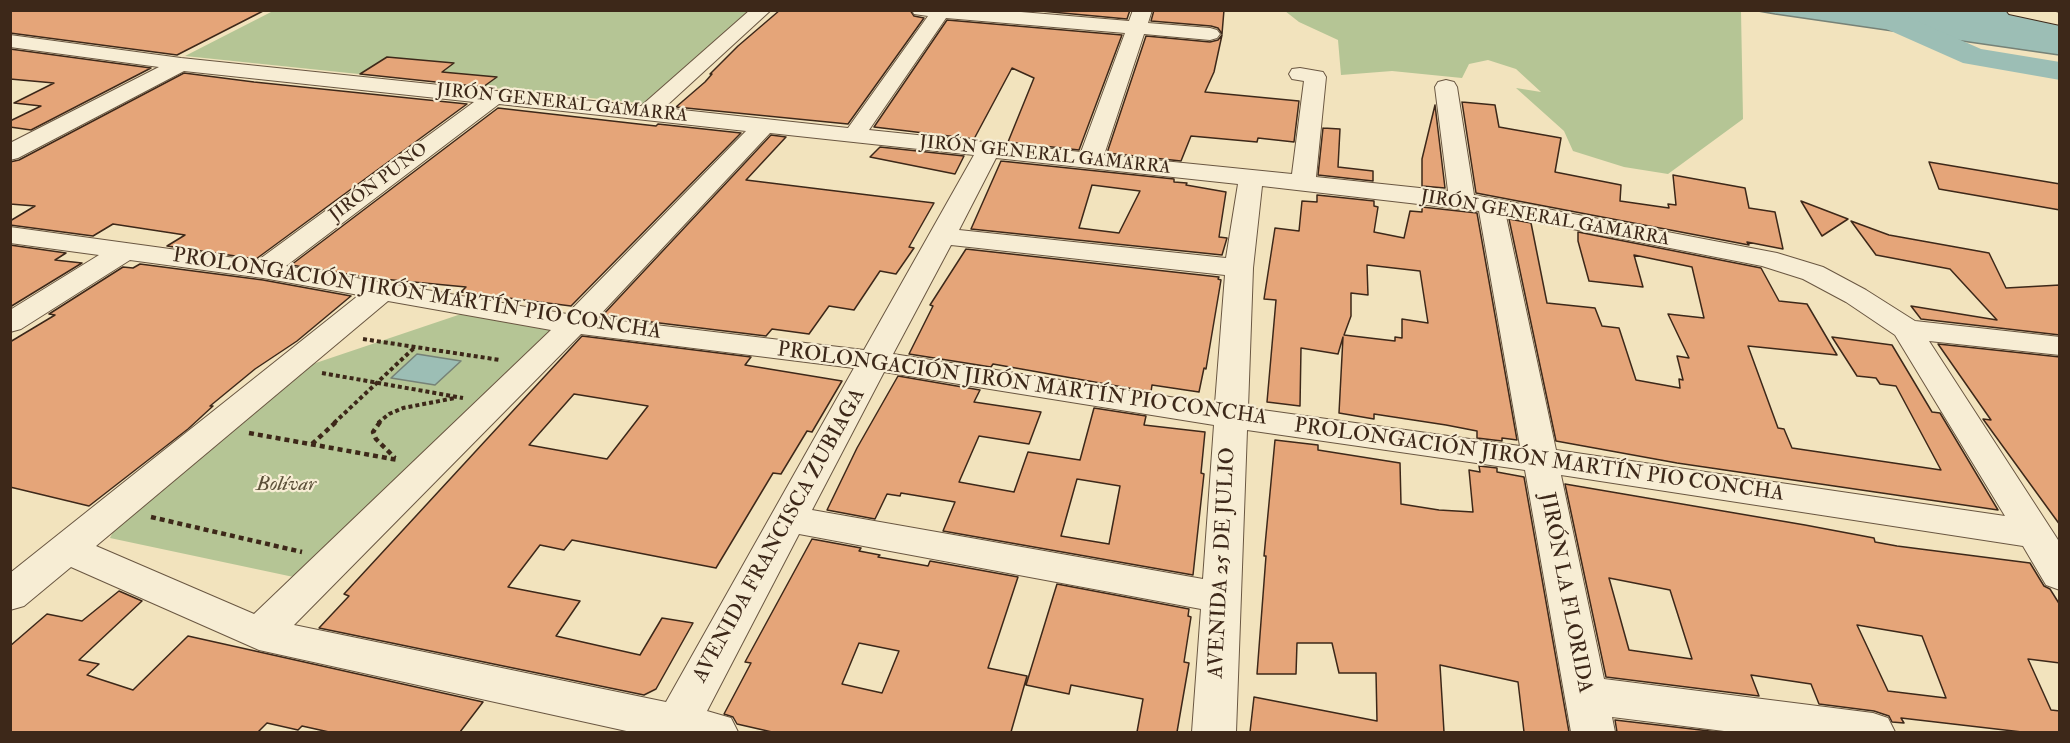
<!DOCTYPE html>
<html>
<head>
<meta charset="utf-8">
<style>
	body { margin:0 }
	#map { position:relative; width:2070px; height:743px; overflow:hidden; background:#f2e3bd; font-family:"IM FELL Double Pica",serif }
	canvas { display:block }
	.frame { position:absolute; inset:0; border:12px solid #3d2819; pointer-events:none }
</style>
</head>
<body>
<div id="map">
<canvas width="2070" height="743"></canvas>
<div class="frame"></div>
</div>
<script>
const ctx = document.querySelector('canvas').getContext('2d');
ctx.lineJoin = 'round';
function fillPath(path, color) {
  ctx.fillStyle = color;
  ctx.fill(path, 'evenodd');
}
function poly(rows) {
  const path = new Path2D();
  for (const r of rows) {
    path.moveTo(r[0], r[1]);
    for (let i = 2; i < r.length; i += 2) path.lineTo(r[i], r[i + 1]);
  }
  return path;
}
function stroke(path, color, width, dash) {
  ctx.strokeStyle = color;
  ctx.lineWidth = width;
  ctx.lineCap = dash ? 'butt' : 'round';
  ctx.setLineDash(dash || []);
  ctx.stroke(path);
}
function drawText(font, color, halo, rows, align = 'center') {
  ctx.font = font + ' "IM FELL Double Pica",serif';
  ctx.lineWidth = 4.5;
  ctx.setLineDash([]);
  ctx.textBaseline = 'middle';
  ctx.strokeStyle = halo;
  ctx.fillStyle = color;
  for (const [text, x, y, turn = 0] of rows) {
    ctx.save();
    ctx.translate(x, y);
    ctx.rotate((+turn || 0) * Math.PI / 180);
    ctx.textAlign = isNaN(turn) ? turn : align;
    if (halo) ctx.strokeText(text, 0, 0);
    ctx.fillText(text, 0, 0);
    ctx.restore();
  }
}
fillPath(poly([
	[273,11,750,11,648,104,185,56],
	[1285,11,1741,11,1743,119,1668,174,1624,167,1573,151,1564,131,1516,88,1541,92,1516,69,1488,60,1469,64,1462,78,1392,71,1341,75,1338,40,1299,22],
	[476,309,559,322,303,579,110,538,122,513,295,370]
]), '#b5c595');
const water = poly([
	[1758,11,2059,11,2059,55,1775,14,1758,11],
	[417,354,461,361,435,385,391,378,417,354]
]);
fillPath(water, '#9cbeb5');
stroke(water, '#768277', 1.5);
fillPath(poly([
	[1853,10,1892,10,1981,49,2060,62,2060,80,1963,63,1857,16,1853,10]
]), '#9cbeb5');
const building = poly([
	[10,10,265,10,177,55,10,33,10,10],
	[780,10,910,10,914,16,924,18,848,124,676,107,705,82,712,74,710,74,738,46,780,10],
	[1030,10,1130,10,1127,19,1030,10],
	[1154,10,1224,10,1222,34,1218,28,1211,26,1151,21,1154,10],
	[947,20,1122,35,1079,150,1008,142,1034,78,1012,68,974,139,874,127,947,20],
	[1222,35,1214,72,1205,92,1299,101,1294,142,1258,138,1257,142,1191,136,1181,161,1107,153,1146,36,1210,42,1218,40,1222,35],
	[10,49,151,68,31,130,10,127,10,121,41,106,14,103,54,83,10,79,10,49],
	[387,57,454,63,442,72,497,77,483,87,360,74,387,57],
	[184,73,254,82,467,104,256,259,167,246,185,235,113,224,93,236,10,225,10,221,35,206,10,204,10,162,19,160,184,73],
	[1462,102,1495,105,1499,127,1561,138,1555,172,1621,185,1620,201,1669,208,1668,204,1676,205,1673,175,1745,188,1749,208,1775,212,1783,249,1747,242,1749,245,1476,193,1462,102],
	[1435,105,1445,188,1422,186,1422,159,1435,105],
	[498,108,656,126,658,124,741,133,571,306,461,292,466,287,372,278,291,265,498,108],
	[1323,128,1340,129,1338,167,1373,171,1373,181,1318,175,1323,128],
	[771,135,786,137,746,180,934,203,909,247,914,248,896,274,880,271,854,310,829,306,809,334,772,329,766,336,602,316,771,135],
	[880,147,964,156,955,174,870,157,880,147],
	[1001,161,1174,179,1174,182,1187,183,1186,185,1226,192,1219,237,1227,238,1222,255,971,229,1001,161],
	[1092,185,1140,191,1119,233,1079,228,1092,185],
	[1929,162,2060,184,2060,210,1939,189,1929,162],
	[1317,195,1374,201,1374,206,1378,207,1374,232,1404,238,1410,211,1422,212,1422,207,1477,213,1517,440,1502,438,1502,441,1477,438,1477,431,1446,425,1374,414,1374,419,1339,413,1343,337,1338,354,1301,348,1300,406,1267,402,1276,300,1264,299,1275,228,1299,231,1302,201,1317,202,1317,195],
	[1367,265,1420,271,1428,323,1402,319,1402,338,1395,337,1395,341,1344,335,1351,316,1351,293,1368,295,1367,265],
	[1801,201,1848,219,1822,236,1801,201],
	[1509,219,1531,223,1547,303,1595,308,1602,326,1619,328,1636,380,1680,388,1679,379,1683,380,1677,356,1689,358,1668,314,1704,318,1692,267,1634,255,1643,287,1589,281,1578,241,1578,232,1761,268,1779,301,1807,304,1837,355,1748,346,1778,428,1784,429,1792,448,1941,470,1896,386,1880,384,1876,378,1857,376,1832,337,1892,345,1932,412,1940,413,1998,510,1677,463,1556,441,1509,219],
	[1851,221,1889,235,1989,253,2006,288,2060,285,2060,335,1921,319,1911,306,1997,320,1950,269,1876,255,1851,221],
	[10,245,66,253,55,260,82,263,10,307,10,245],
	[966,249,1219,277,1218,279,1221,280,1206,369,1204,368,1199,392,1152,385,1151,392,993,364,991,367,909,354,933,306,930,305,966,249],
	[140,264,263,280,351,296,297,341,255,369,210,406,213,406,188,429,89,506,10,487,10,342,55,315,49,314,123,267,133,268,140,264],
	[582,336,751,357,745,365,842,381,812,432,807,431,781,474,773,473,716,568,572,540,564,550,540,545,508,587,580,601,556,636,640,655,662,618,693,623,656,689,644,695,319,628,349,596,344,594,582,336],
	[574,394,648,406,607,459,529,445,574,394],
	[1938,344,2060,357,2060,525,1983,419,1991,420,1938,344],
	[898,376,980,390,974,402,1041,412,1029,444,979,436,959,482,1014,492,1028,452,1080,460,1094,408,1146,416,1144,425,1205,432,1201,473,1204,474,1193,575,943,531,955,502,901,493,900,496,887,494,875,519,827,510,857,448,898,376],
	[1077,479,1120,486,1109,544,1061,536,1077,479],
	[1275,440,1318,445,1318,450,1400,463,1401,504,1439,510,1473,512,1469,470,1480,472,1479,466,1497,468,1497,472,1524,477,1569,732,1524,732,1518,682,1440,665,1444,732,1250,732,1254,697,1377,721,1376,673,1339,673,1332,643,1297,643,1296,674,1257,674,1266,556,1264,556,1275,440],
	[1565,484,1805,525,1874,538,1875,542,1897,546,2030,563,2044,586,2050,589,2060,605,2060,663,2028,659,2051,710,2060,711,2060,732,2022,732,1901,718,1904,723,1892,722,1889,716,1874,711,1819,704,1811,684,1751,675,1759,696,1606,677,1565,484],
	[1609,578,1670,590,1692,659,1629,650,1609,578],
	[1857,625,1922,636,1946,698,1888,691,1857,625],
	[812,539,861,548,859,551,880,555,878,557,928,566,930,561,1018,577,988,668,1027,676,1011,732,772,732,737,724,733,717,724,714,751,663,745,662,812,539],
	[859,643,899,651,882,693,842,684,859,643],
	[1057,584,1189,609,1188,616,1191,617,1184,662,1189,663,1177,732,1137,732,1143,699,1071,685,1069,694,1026,685,1057,584],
	[119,591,142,601,79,660,99,664,87,675,133,690,188,636,483,702,460,732,329,732,302,726,298,730,267,723,258,732,10,732,10,646,47,614,82,621,119,591],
	[1615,720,1718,732,1617,732,1615,720]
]);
fillPath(building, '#e5a579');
stroke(building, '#3d2819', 1.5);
const street = poly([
	[750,10,771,10,664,108,848,128,928,16,914,14,912,10,997,10,1129,21,1133,10,1152,10,1148,23,1210,28,1217,30,1220,34,1217,38,1210,40,1144,34,1104,155,1292,174,1304,81,1292,79,1289,74,1292,69,1300,68,1323,72,1326,77,1316,177,1448,191,1435,87,1438,82,1446,80,1454,82,1457,87,1474,195,1777,253,1823,267,1866,290,1915,321,2060,337,2060,355,1929,341,2060,543,2060,590,2046,585,2023,546,1561,475,1604,679,1873,713,1888,718,1895,732,1732,732,1612,717,1615,732,1571,732,1525,470,1247,430,1236,732,1192,732,1201,609,799,534,707,711,731,718,738,732,631,732,259,650,71,567,24,606,10,610,10,573,359,295,263,278,130,260,21,329,10,332,10,310,99,255,10,243,10,227,257,261,474,102,184,71,18,158,10,160,10,143,159,67,10,47,10,35,181,58,641,106,750,10],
	[946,18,1125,33,1081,152,869,130,946,18],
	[499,104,746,131,567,314,286,266,499,104],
	[770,133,974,155,864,350,597,318,770,133],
	[996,158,1238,184,1226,258,959,230,996,158],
	[1262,186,1479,211,1520,446,1248,408,1253,268,1262,186],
	[1506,216,1762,266,1803,279,1846,302,1895,335,2005,516,1556,450,1506,216],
	[951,245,1225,275,1215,404,893,354,951,245],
	[388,301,551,330,254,614,96,546,388,301],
	[581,334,854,368,666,702,294,625,581,334],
	[884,372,1214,425,1203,579,812,510,884,372]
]);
const primary = poly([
	[2006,10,2048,10,2060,13,2060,25,2009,14,2006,10]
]);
stroke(street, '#6a5742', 2);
stroke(primary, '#3d2819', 2);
stroke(poly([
	[363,339,500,360],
	[322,373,463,398],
	[334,423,414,348],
	[378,423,389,414,403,408,455,398]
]), '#3d2819', 4, [4, 3]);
stroke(poly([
	[380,422,373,432,376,439,395,458],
	[249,433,398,460],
	[312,444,336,422],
	[151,517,302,552]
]), '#3d2819', 4.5, [5, 4]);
fillPath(street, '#f7edd4');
fillPath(primary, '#f2e3bd');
drawText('18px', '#3d2819', '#f7edd4', [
	["JIRÓN GENERAL GAMARRA",562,104,6],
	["JIRÓN GENERAL GAMARRA",1045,156,6],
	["JIRÓN PUNO",379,183,-37],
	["JIRÓN GENERAL GAMARRA",1545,219,10]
]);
drawText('21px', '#3d2819', '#f7edd4', [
	["PROLONGACIÓN JIRÓN MARTÍN PIO CONCHA",417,295,9],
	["PROLONGACIÓN JIRÓN MARTÍN PIO CONCHA",1022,385,8],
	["PROLONGACIÓN JIRÓN MARTÍN PIO CONCHA",1539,461,8],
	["AVENIDA FRANCISCA ZUBIAGA",780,536,-61],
	["AVENIDA 25 DE JULIO",1223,563,-87],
	["JIRÓN LA FLORIDA",1565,593,79]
]);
drawText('italic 21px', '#5b4f38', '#f7edd4', [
	["Bolívar",286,485]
]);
</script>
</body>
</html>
